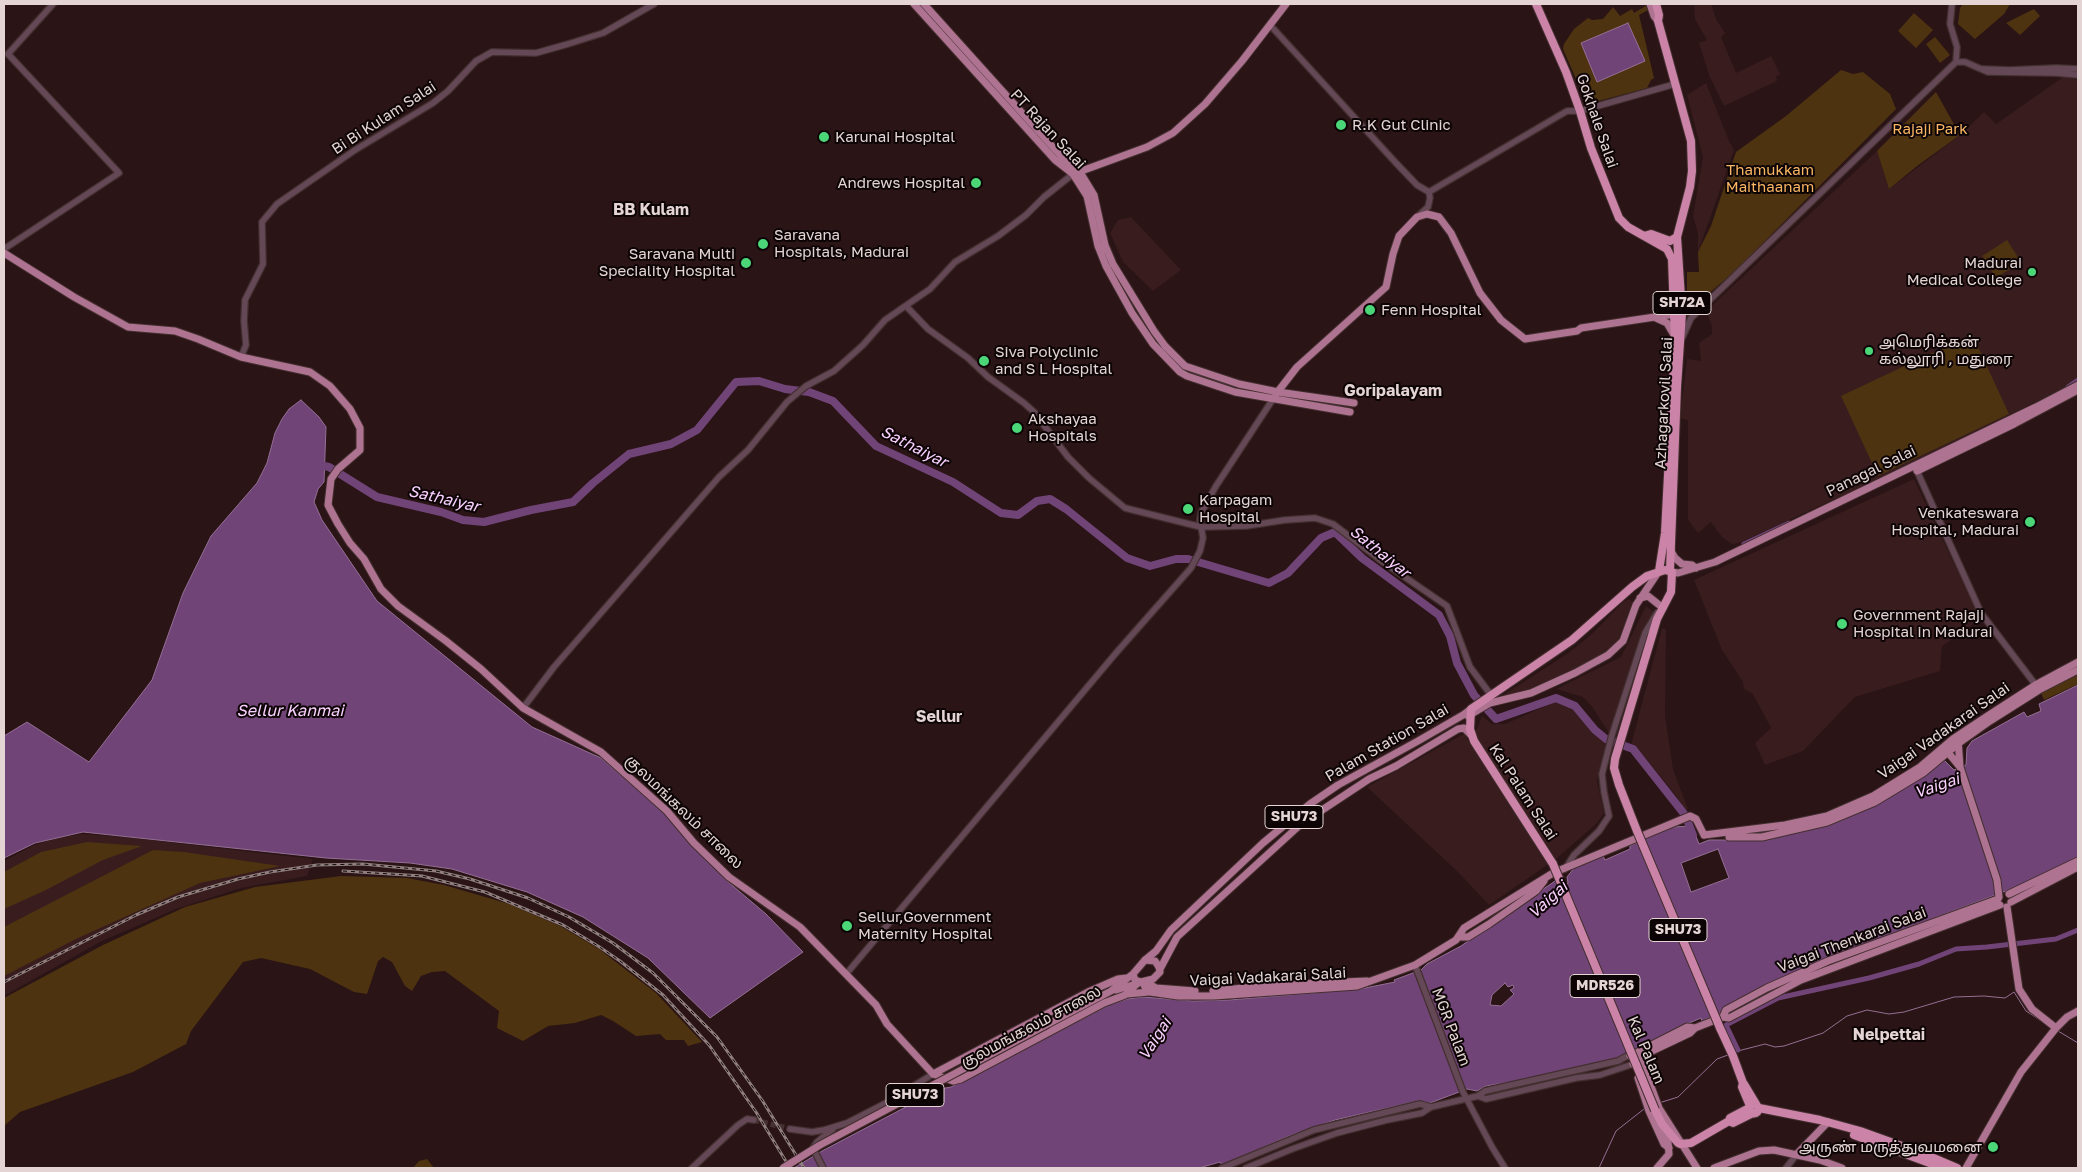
<!DOCTYPE html>
<html>
<head>
<meta charset="utf-8">
<style>
	body { margin:0 }
	#map { position:relative; width:2082px; height:1172px; overflow:hidden; background:#2a1415; font-family:"Golos Text",sans-serif }
	canvas { display:block }
	.frame { position:absolute; inset:0; border:5px solid #e4d4d4; pointer-events:none }
</style>
</head>
<body>
<div id="map">
<canvas width="2082" height="1172"></canvas>
<div class="frame"></div>
</div>
<script>
const ctx = document.querySelector('canvas').getContext('2d');
ctx.lineJoin = 'round';
function fillPath(path, color) {
  ctx.fillStyle = color;
  ctx.fill(path, 'evenodd');
}
function poly(rows) {
  const path = new Path2D();
  for (const r of rows) {
    if (r.length === 3) {
      path.moveTo(r[0] + r[2], r[1]);
      path.arc(r[0], r[1], r[2], 0, 2 * Math.PI);
      continue;
    }
    path.moveTo(r[0], r[1]);
    for (let i = 2; i < r.length; i += 2) path.lineTo(r[i], r[i + 1]);
  }
  return path;
}
function stroke(path, color, width, dash) {
  ctx.strokeStyle = color;
  ctx.lineWidth = width;
  ctx.lineCap = dash ? 'butt' : 'round';
  ctx.setLineDash(dash || []);
  ctx.stroke(path);
}
function drawText(font, color, halo, rows, align = 'center') {
  ctx.font = font + ' "Golos Text","Noto Sans Tamil",sans-serif';
  ctx.lineWidth = 4;
  ctx.setLineDash([]);
  ctx.textBaseline = 'middle';
  ctx.strokeStyle = halo;
  ctx.fillStyle = color;
  for (const [text, x, y, turn = 0] of rows) {
    ctx.save();
    ctx.translate(x, y);
    ctx.rotate((+turn || 0) * Math.PI / 180);
    ctx.textAlign = isNaN(turn) ? turn : align;
    if (halo) ctx.strokeText(text, 0, 0);
    ctx.fillText(text, 0, 0);
    ctx.restore();
  }
}
fillPath(poly([
	[1694,4,1711,4,1716,19,1725,33,1721,37,1736,73,1771,56,1780,74,1776,77,1777,81,1724,106,1709,75,1699,43,1707,40,1695,19],
	[2066,75,2068,78,2078,80,2078,378,2062,389,1874,481,1739,543,1732,544,1722,537,1711,522,1698,533,1688,520,1688,420,1682,419,1680,417,1687,359,1701,361,1699,343,1712,334,1712,327,1706,311,1877,151,1889,189,1960,135,1984,112,1996,124],
	[1706,83,1729,141,1734,150,1698,252,1698,233,1693,216,1703,157,1687,95],
	[1131,217,1181,270,1153,291,1123,262,1110,233,1118,220],
	[1914,479,1979,617,1967,630,1942,646,1940,671,1855,697,1803,751,1765,765,1755,743,1771,728,1753,694,1744,689,1743,682,1722,650,1694,580],
	[1629,599,1633,602,1627,631,1612,653,1543,686,1502,700,1500,697,1567,654,1592,634,1623,602],
	[1646,606,1654,612,1609,733,1593,708,1583,697,1556,689,1621,657],
	[1662,628,1666,629,1665,716,1673,769,1688,809,1685,811,1677,797,1644,756,1631,745],
	[1557,701,1574,707,1593,732,1606,743,1597,781,1604,813,1596,824,1556,859,1489,905,1459,873,1367,787,1464,734,1545,858,1553,855,1475,734,1482,716,1492,724,1505,724],
	[82,834,124,837,313,859,307,876,241,888,176,909,100,942,4,996,4,861,32,846,53,839]
]), '#381c1e');
fillPath(poly([
	[1963,4,2010,4,2004,14,1975,39,1958,24,1960,8],
	[1647,5,1648,10,1639,15,1654,78,1651,80,1647,88,1587,104,1563,49,1564,44,1574,29,1588,18,1592,20,1603,19,1613,7,1620,16,1632,9,1634,13],
	[2034,9,2040,16,2020,35,2006,23],
	[1914,13,1933,30,1916,48,1898,31],
	[1935,37,1950,55,1940,63,1926,44],
	[1841,70,1853,74,1863,72,1890,94,1896,109,1735,271,1708,294,1687,307,1687,272,1699,272,1698,252,1711,226,1736,152,1786,116],
	[1936,92,1960,135,1917,166,1889,189,1877,151],
	[2007,240,2021,262,1996,278,1982,256],
	[1972,334,2009,414,1878,476,1841,396],
	[2078,675,2078,684,2044,700,2041,693],
	[87,842,142,846,103,860,46,890,4,909,4,872,41,852],
	[153,850,184,852,280,866,200,883,78,938,4,976,4,927],
	[341,876,407,878,444,885,509,904,562,927,599,949,656,993,702,1042,688,1046,684,1040,666,1040,660,1034,636,1036,613,1021,601,1015,575,1023,548,1026,523,1041,497,1028,499,1011,445,971,432,972,421,976,412,991,405,986,392,962,383,957,378,961,367,994,354,992,310,969,261,958,243,962,191,1031,186,1044,133,1072,20,1112,4,1126,4,998,103,945,185,907,255,887],
	[427,1159,434,1168,413,1168,419,1161]
]), '#4e3310');
const water = poly([
	[1628,23,1645,61,1597,82,1581,43,1628,23],
	[301,400,319,417,326,427,324,482,318,489,314,502,322,520,377,601,532,727,601,758,664,813,727,881,766,914,803,952,710,1018,648,958,583,917,527,892,452,869,410,863,326,858,83,832,35,843,4,858,4,736,27,722,89,762,152,680,183,593,211,536,257,483,267,463,275,433,282,419,289,409,301,400],
	[2078,685,2078,857,2014,888,1825,959,1724,1011,1702,1021,1701,1018,1682,1026,1618,1059,1535,1078,1486,1086,1477,1091,1467,1089,1430,1103,1418,1101,1335,1120,1289,1136,1222,1165,1220,1162,1199,1168,794,1168,822,1151,940,1089,951,1087,1109,1005,1127,999,1143,997,1193,1001,1229,1000,1360,989,1395,982,1394,980,1421,970,1427,964,1461,946,1555,881,1558,888,1568,883,1567,877,1574,868,1603,856,1605,860,1630,849,1630,846,1672,827,1692,826,1699,844,1709,840,1762,840,1830,825,1874,806,1943,759,1954,770,1966,765,1967,748,1972,741,2024,712,2027,717,2041,711,2039,704,2078,685],
	[1718,849,1729,878,1691,892,1681,863,1718,849],
	[1505,983,1508,987,1513,985,1514,988,1510,990,1514,994,1501,1006,1490,1005,1492,995,1505,983]
]);
fillPath(water, '#714478');
stroke(water, '#946f94', 1);
fillPath(poly([
	[1644,837,1720,1016,1712,1019,1636,840]
]), '#2a1415');
stroke(poly([
	[2058,1031,2078,1043],
	[1734,1052,1765,1044,1775,1047,1784,1046,1823,1033,1847,1016,1867,1010,1889,1014,1904,1012,1954,997,1984,996,2005,998,2014,992,2026,1011,2046,1024],
	[1659,1103,1678,1097,1717,1059,1728,1055],
	[1599,1168,1616,1131,1644,1109]
]), '#946f94', 1);
stroke(poly([
	[2068,387,2078,380],
	[1744,544,1789,523],
	[1738,1050,1726,1025,1778,998,1869,978,1919,964,1956,949,1987,947,2056,939,2078,930]
]), '#714478', 5);
stroke(poly([
	[314,468,324,466,329,467,377,497,441,512,463,520,484,522,531,510,573,502,593,483,629,454,671,444,697,430,736,382,759,381,785,389,809,392,833,401,876,446,953,482,1001,513,1018,515,1037,501,1050,499,1066,509,1127,558,1150,566,1176,559,1188,559,1269,583,1288,573,1321,538,1335,532,1362,558,1439,615,1450,636,1457,663,1474,695,1496,719,1556,698,1575,706,1595,730,1606,739,1633,749,1685,815,1693,835]
]), '#714478', 8);
stroke(poly([
	[754,1120,790,1129]
]), '#463132', 5.5, [5.5, 3]);
const minor = poly([
	[1952,4,1950,24,1957,47,1956,62],
	[1270,25,1396,163,1417,185,1429,192,1567,111,1580,111,1675,84],
	[1956,62,1965,62,1988,72,2056,73,2078,75],
	[1983,69,2010,70,2056,68,2078,69],
	[1418,216,1428,207,1430,198,1429,192],
	[4,249,119,173,8,54,53,4],
	[906,306,928,329,968,358,988,377,1024,403,1034,412,1068,457,1089,478,1125,508,1201,527,1246,526,1285,520,1315,518,1333,524,1383,562,1447,606,1470,667,1491,695],
	[1682,313,1700,308],
	[1682,338,1691,318,1956,62],
	[241,357,246,345,244,321,245,300,263,264,262,222,277,204,355,150,433,103,448,91,476,61,492,52,536,53,568,44,603,33,654,4],
	[1917,471,1981,613,2038,688],
	[523,708,554,667,719,477,748,450,787,402,806,386,834,371,863,345,885,320,930,289,955,262,998,236,1026,215,1044,197,1073,174],
	[1565,869,1574,855,1599,831,1609,816,1604,792,1602,774,1612,735,1645,633,1657,613],
	[1415,965,1463,1092,1492,1147,1505,1168],
	[847,973,1116,653,1191,568,1200,551,1203,538,1200,520,1201,513,1216,486,1273,399],
	[1478,1096,1486,1099,1576,1078,1600,1075,1633,1064],
	[790,1129,812,1132,824,1130,847,1123,886,1103,933,1074],
	[692,1168,738,1125,747,1119,754,1120],
	[823,1168,813,1148,817,1142,833,1129],
	[1222,1168,1314,1130,1420,1104,1431,1107],
	[1246,1168,1292,1149,1337,1133,1387,1120,1422,1113,1431,1107,1478,1096,1485,1091,1618,1061,1629,1055],
	[1786,1168,1797,1154]
]);
const major = poly([
	[914,4,1055,160,1073,174,1087,196,1098,246,1106,266,1132,313,1153,344,1180,372,1187,376,1235,392,1350,412],
	[924,4,1060,155,1080,172,1094,195,1105,245,1113,264,1154,331,1165,346,1185,366,1239,384,1278,392,1354,403],
	[1650,4,1654,16,1658,21],
	[1076,173,1147,147,1173,133,1205,104,1242,61,1286,4],
	[4,253,74,297,128,327,175,331,198,339,241,357,310,372,330,386,350,409,360,428,360,450,338,469,331,479,328,505,338,524,350,543,364,559,381,589,398,606,446,641,481,669,523,708,601,752,667,811,694,843,729,877,800,927,876,1005,887,1024,933,1074,953,1081,961,1079,1104,1003,1125,995,1138,983],
	[1656,318,1667,323,1674,335],
	[1276,394,1297,367,1386,287,1393,254,1399,236,1417,217,1427,214,1439,217,1451,233,1480,293,1501,320,1525,339,1577,331,1581,328,1675,314],
	[1917,471,2014,424,2078,390],
	[1671,551,1675,558,1682,564,1692,565,1696,568],
	[1672,572,1678,573,1715,562,2036,407,2078,385],
	[1640,598,1648,596,1663,608],
	[1468,716,1490,703,1531,693,1575,673,1608,655,1623,641,1636,605,1659,571],
	[1958,739,1960,767,1997,880,1999,897],
	[1946,750,1960,767],
	[1704,835,1785,825,1827,816,1873,796,1920,767,1953,739,1986,717,2037,684,2078,662],
	[1729,837,1762,837,1827,822,1875,802,1923,773,1959,743,1990,721,2039,690,2078,670],
	[2009,894,2078,861],
	[2011,902,2078,867],
	[2007,907,2019,989,2032,1009,2056,1028],
	[1459,937,1468,937,1489,924,1536,891,1544,881],
	[1145,960,1156,951,1171,930,1209,894,1263,843,1310,804,1338,785,1418,741,1463,715,1471,709],
	[1145,960,1155,961,1159,967,1160,972,1153,979,1141,982,1135,980,1133,974,1145,960],
	[1160,969,1177,937,1301,824,1369,779,1396,766,1458,729,1464,728,1471,735],
	[1143,982,1146,990,1150,992,1178,996,1214,996,1357,986,1415,965,1456,940,1464,928,1553,873,1690,816,1696,819,1704,835],
	[1146,982,1156,988,1195,991],
	[1116,990,1139,983],
	[1213,991,1274,985,1367,981],
	[1127,994,1149,992],
	[1723,1017,1726,1010,1767,988,1828,961,1998,899],
	[1048,1024,1111,991,1133,974],
	[1639,1054,1659,1108,1697,1168],
	[1630,1056,1687,1027,1695,1028],
	[1633,1064,1652,1051,1690,1033,1695,1028,1723,1017,1729,1018,1801,980,2000,905],
	[933,1074,1088,992,1118,979,1127,978],
	[1638,1078,1649,1111,1664,1144,1669,1148],
	[1797,1154,1828,1122],
	[1657,1168,1669,1154,1668,1141,1663,1126],
	[1714,1168,1759,1151,1774,1150,1820,1160,1842,1168],
	[1966,1168,2021,1072,2056,1028,2067,1017,2078,1011]
]);
const highway = poly([
	[1536,4,1566,72,1580,111,1591,148,1619,218,1628,227,1667,249,1672,259,1675,341,1665,533,1659,571],
	[1656,4,1659,15,1658,21,1691,141,1692,171,1690,187,1677,237,1682,313,1677,387,1670,570],
	[1644,236,1651,234,1670,241,1677,237],
	[1553,864,1474,741,1470,729,1471,709,1572,640,1632,587,1647,576,1665,570,1672,572,1671,592,1657,619,1615,759,1614,768,1619,785,1637,831],
	[1720,1028,1733,1056,1743,1083,1742,1087,1750,1106],
	[1744,1084,1756,1104],
	[1754,1109,4.5],
	[1759,1108,1820,1120,1860,1131,1924,1154,1957,1168],
	[1655,1110,1662,1124,1678,1143,1680,1144,1691,1143,1729,1121,1730,1118,1749,1108],
	[1729,1121,1733,1123,1753,1113],
	[1854,1135,1943,1168]
]);
stroke(minor, '#442f30', 8);
stroke(major, '#442f30', 9);
stroke(highway, '#442f30', 10);
stroke(minor, '#644855', 5.5);
stroke(major, '#ae7390', 7);
stroke(highway, '#cb84a7', 8);
const rail = poly([
	[343,871,422,876,485,892,563,925,598,946,620,961,663,995,709,1045,756,1112,790,1168],
	[4,982,136,915,178,897,238,879,270,872,317,865,363,864,436,871,470,879,528,898,569,917,613,943,653,973,717,1037,762,1100,804,1168]
]);
stroke(rail, '#917f7f', 3);
stroke(rail, '#0c0404', 1, [4]);
const majorBridge = poly([
	[783,1168,820,1145,1048,1024]
]);
const highwayBridge = poly([
	[1637,831,1720,1028],
	[1553,864,1655,1110]
]);
stroke(majorBridge, '#442f30', 9, []);
stroke(highwayBridge, '#442f30', 10, []);
stroke(majorBridge, '#ae7390', 7);
stroke(highwayBridge, '#cb84a7', 8);
for (const [x, y, r, color] of [
	[1341,125,6,"#4bd677"],
	[824,137,6,"#4bd677"],
	[976,183,6,"#4bd677"],
	[763,244,6,"#4bd677"],
	[746,263,6,"#4bd677"],
	[2032,272,5,"#4bd677"],
	[1370,310,6,"#4bd677"],
	[1869,351,5,"#4bd677"],
	[984,361,6,"#4bd677"],
	[1017,428,6,"#4bd677"],
	[1188,509,6,"#4bd677"],
	[2030,522,6,"#4bd677"],
	[1842,624,6,"#4bd677"],
	[847,926,6,"#4bd677"],
	[1993,1147,6,"#4bd677"]
]) {
  const dot = new Path2D();
  dot.arc(x, y, r, 0, 2 * Math.PI);
  ctx.fillStyle = color;
  ctx.fill(dot);
  stroke(dot, '#0c0404', 2);
}
for (const [x, y, w] of [
	[1682,303,58],
	[1294,817,58],
	[1678,930,58],
	[1605,986,70],
	[915,1095,58]
]) {
  const box = new Path2D();
  box.roundRect(x - w / 2, y - 11.5, w, 23, 4);
  ctx.fillStyle = '#0c0404';
  ctx.fill(box);
  stroke(box, '#e4d4d4', 1);
}
drawText('bold 14px', '#e4d4d4', null, [
	["SH72A",1682,303],
	["SHU73",1294,817],
	["SHU73",1678,930],
	["MDR526",1605,986],
	["SHU73",915,1095]
]);
drawText('15px', '#e4d4d4', '#0c0404', [
	["Bi Bi Kulam Salai",384,118,-33],
	["Gokhale Salai",1597,121,71],
	["PT Rajan Salai",1048,129,47],
	["Azhagarkovil Salai",1664,403,-87],
	["Panagal Salai",1871,471,-26],
	["Vaigai Vadakarai Salai",1944,731,-35],
	["Palam Station Salai",1387,743,-30],
	["Kal Palam Salai",1523,792,57],
	["குலமங்கலம் சாலை",684,812,44],
	["Vaigai Thenkarai Salai",1852,940,-21],
	["Vaigai Vadakarai Salai",1268,977,-3],
	["குலமங்கலம் சாலை",1031,1027,-28],
	["MGR Palam",1451,1027,69],
	["Kal Palam",1646,1050,67]
]);
drawText('15px', '#e4d4d4', '#0c0404', [
	["R.K Gut Clinic",1352,125],
	["Karunai Hospital",835,137],
	["Andrews Hospital",965,183,"right"],
	["Saravana",774,235],
	["Hospitals, Madurai",774,252],
	["Saravana Multi",735,254,"right"],
	["Speciality Hospital",735,271,"right"],
	["Madurai",2022,263,"right"],
	["Medical College",2022,280,"right"],
	["Fenn Hospital",1381,310],
	["அமெரிக்கன்",1879,342],
	["கல்லூரி , மதுரை",1879,359],
	["Siva Polyclinic",995,352],
	["and S L Hospital",995,369],
	["Akshayaa",1028,419],
	["Hospitals",1028,436],
	["Karpagam",1199,500],
	["Hospital",1199,517],
	["Venkateswara",2019,513,"right"],
	["Hospital, Madurai",2019,530,"right"],
	["Government Rajaji",1853,615],
	["Hospital in Madurai",1853,632],
	["Sellur,Government",858,917],
	["Maternity Hospital",858,934],
	["அருண் மருத்துவமனை",1982,1147,"right"]
], 'left');
drawText('15px', '#fab663', '#0c0404', [
	["Rajaji Park",1930,129],
	["Thamukkam",1770,170],
	["Maithaanam",1770,187]
]);
drawText('bold 16px', '#e4d4d4', '#0c0404', [
	["BB Kulam",651,210],
	["Goripalayam",1393,391],
	["Sellur",939,717],
	["Nelpettai",1889,1035]
]);
drawText('italic 16px', '#f9d0ff', '#0c0404', [
	["Sathaiyar",914,447,27],
	["Sathaiyar",444,499,13],
	["Sathaiyar",1380,552,39],
	["Sellur Kanmai",290,711],
	["Vaigai",1937,786,-19],
	["Vaigai",1548,900,-42],
	["Vaigai",1155,1039,-57]
]);
</script>
</body>
</html>
